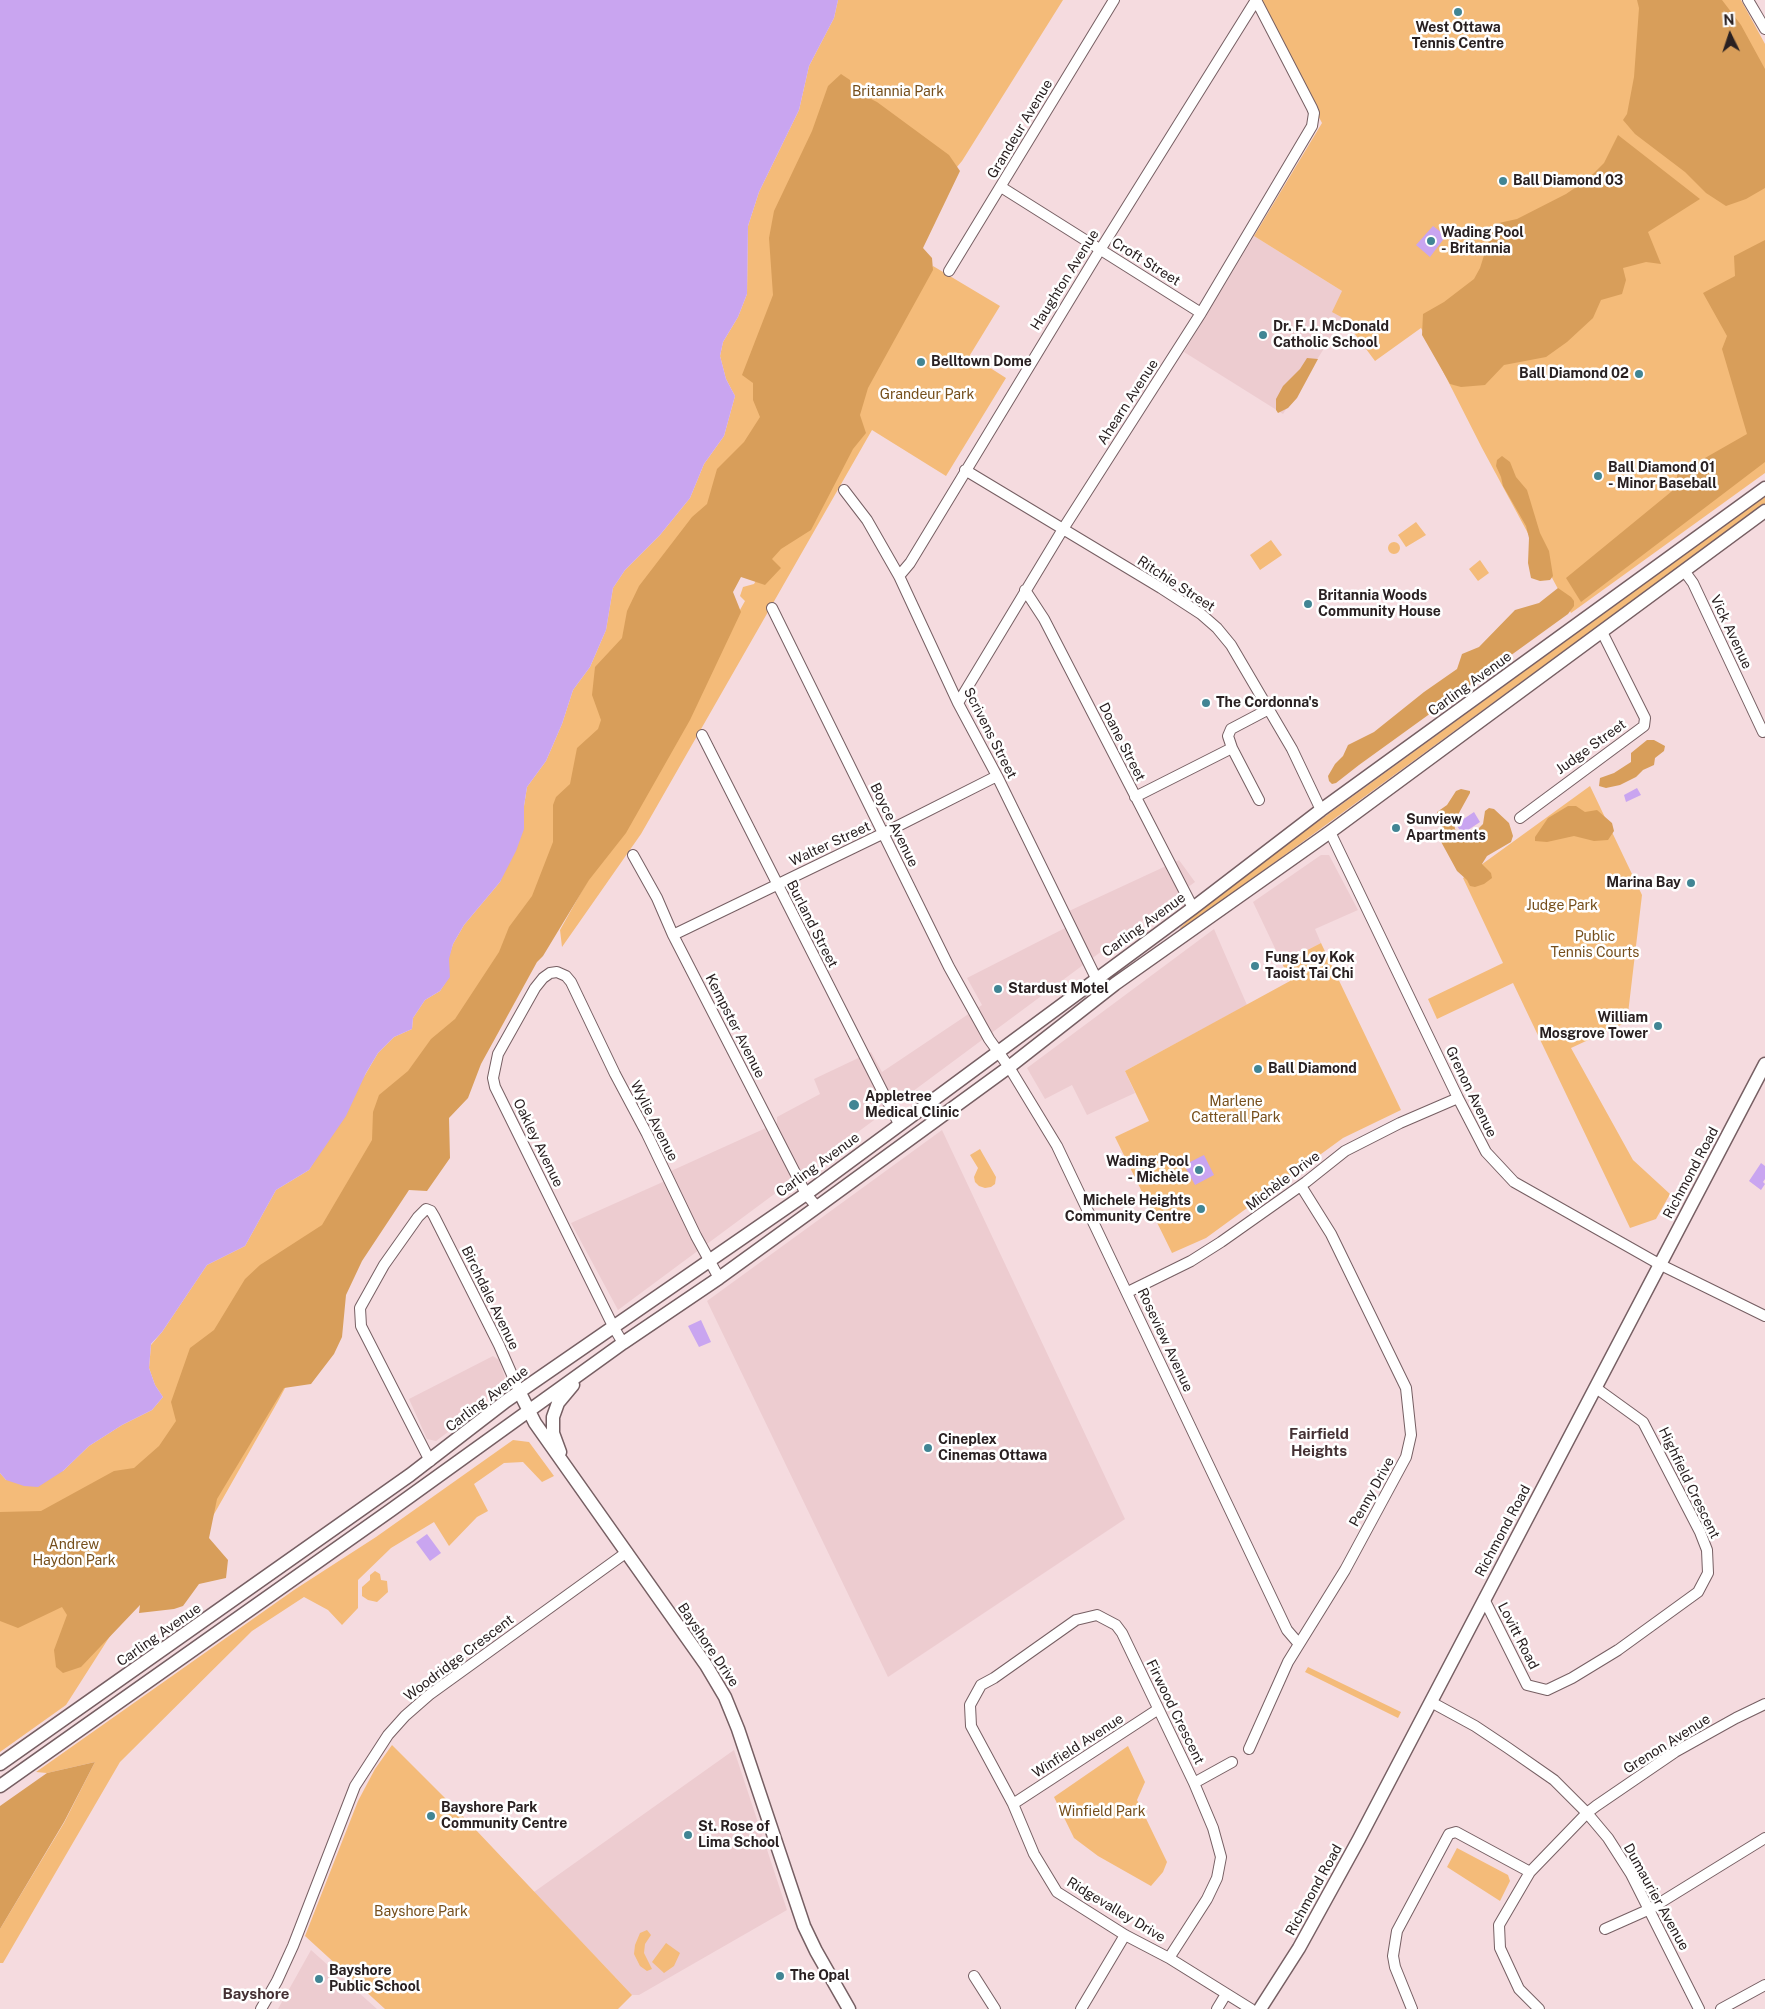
<!DOCTYPE html>
<html>
<head>
<meta charset="utf-8">
<style>
	body { margin:0 }
	#map { position:relative; width:1765px; height:2009px; overflow:hidden; background:#f5dbdf; font-family:"Public Sans",sans-serif }
	canvas { display:block }
	.north { position:absolute; left:1705px; top:10px; width:50px; height:50px; -webkit-text-stroke:4px #fff; paint-order:stroke; rotate:356deg; font-size:14px; font-weight:700; line-height:20px; text-align:center; color:#292021 }
	.north::after { content:''; display:block; margin:auto; width:18px; height:22px; background:#292021; clip-path:polygon(50% 0,100% 100%,50% 72%,0 100%) }
</style>
</head>
<body>
<div id="map">
<canvas width="1765" height="2009"></canvas>
<div class="north">N</div>
</div>
<script>
const ctx = document.querySelector('canvas').getContext('2d');
ctx.lineJoin = 'round';
function fillPath(path, color) {
  ctx.fillStyle = color;
  ctx.fill(path, 'evenodd');
}
function poly(rows) {
  const path = new Path2D();
  for (const r of rows) {
    if (r.length === 3) {
      path.moveTo(r[0] + r[2], r[1]);
      path.arc(r[0], r[1], r[2], 0, 2 * Math.PI);
      continue;
    }
    path.moveTo(r[0], r[1]);
    for (let i = 2; i < r.length; i += 2) path.lineTo(r[i], r[i + 1]);
  }
  return path;
}
function stroke(path, color, width, dash) {
  ctx.strokeStyle = color;
  ctx.lineWidth = width;
  ctx.lineCap = dash ? 'butt' : 'round';
  ctx.setLineDash(dash || []);
  ctx.stroke(path);
}
function drawText(font, color, halo, rows, align = 'center') {
  ctx.font = font + ' "Public Sans",sans-serif';
  ctx.lineWidth = 5;
  ctx.setLineDash([]);
  ctx.textBaseline = 'middle';
  ctx.strokeStyle = halo;
  ctx.fillStyle = color;
  for (const [text, x, y, turn = 0] of rows) {
    ctx.save();
    ctx.translate(x, y);
    ctx.rotate((+turn || 0) * Math.PI / 180);
    ctx.textAlign = isNaN(turn) ? turn : align;
    if (halo) ctx.strokeText(text, 0, 0);
    ctx.fillText(text, 0, 0);
    ctx.restore();
  }
}
fillPath(poly([
	[1254,236,1342,291,1343,318,1283,414,1184,352],
	[1321,855,1329,855,1358,910,1315,929,1321,943,1282,963,1253,902],
	[1179,860,1195,882,618,1310,571,1223,674,1177,671,1171,777,1123,777,1117,820,1094,814,1079,871,1052,882,1072,982,1005,967,978,1075,923,1069,911],
	[1214,929,1247,1005,1125,1071,1135,1093,1087,1115,1072,1085,1045,1099,1027,1068],
	[942,1130,1125,1519,888,1677,707,1301],
	[493,1356,499,1360,508,1387,436,1441,427,1439,409,1399],
	[734,1750,787,1910,639,1995,632,1995,534,1892],
	[311,1950,377,2009,278,2009]
]), '#edccd0');
fillPath(poly([
	[838,0,1063,0,962,161,915,217,277,1403,209,1523,156,1564,66,1705,0,1752,0,1473,6,1480,63,1471,89,1446,122,1425,152,1410,163,1397,155,1385,149,1368,151,1345,162,1332,207,1265,245,1246,276,1190,309,1170,378,1053,394,1037,412,1029,413,1018,425,1000,440,991,449,977,448,959,453,944,464,925,500,882,524,806,527,787,546,761,562,724,573,690,590,667,606,630,613,588,625,570,660,535,690,498,704,464,724,436,735,396,726,379,720,356,723,342,738,317,747,294,748,226,759,192,799,110,809,66,834,18],
	[1257,0,1741,0,1765,44,1765,473,1571,613,1482,448,1421,328,1375,361,1343,318,1332,312,1342,291,1254,236,1322,123],
	[933,266,1000,306,970,355,1006,378,946,476,872,430,641,834,562,947,560,930,745,601,740,596,743,587,754,584],
	[1765,496,1765,504,1182,930,1180,928,1201,908,1301,834],
	[1416,522,1426,535,1406,547,1398,535],
	[1271,540,1282,555,1260,570,1250,555],
	[1394,548,6],
	[1480,560,1489,573,1478,581,1469,569],
	[1590,786,1642,895,1627,1022,1571,1048,1633,1160,1670,1194,1656,1219,1630,1228,1513,983,1437,1019,1428,999,1503,963,1463,878],
	[1321,943,1401,1110,1343,1138,1206,1238,1172,1253,1115,1137,1149,1121,1125,1071,1290,981,1282,963],
	[980,1149,996,1177,995,1184,991,1187,985,1188,979,1186,975,1182,974,1177,978,1168,970,1155],
	[513,1440,529,1442,554,1476,542,1482,523,1462,504,1463,474,1484,488,1511,477,1517,449,1546,434,1522,391,1548,358,1580,358,1608,342,1625,328,1610,304,1597,252,1631,120,1762,3,1963,0,1963,0,1929,64,1823,95,1762,47,1773,36,1772,294,1590,376,1537],
	[375,1571,380,1574,381,1580,387,1581,388,1592,377,1602,368,1600,362,1596,362,1587,370,1580,370,1575],
	[1308,1667,1401,1712,1398,1718,1305,1672],
	[392,1745,458,1811,632,1995,618,2009,385,2009,305,1936,358,1801,375,1769],
	[1128,1746,1145,1782,1137,1800,1167,1862,1163,1872,1151,1886,1098,1856,1074,1838,1054,1797],
	[1457,1848,1508,1875,1510,1881,1500,1901,1447,1867],
	[647,1930,651,1935,645,1944,644,1953,652,1969,647,1971,640,1966,634,1954,635,1945,640,1933],
	[666,1943,680,1953,674,1966,664,1973,652,1962]
]), '#f4bb79');
fillPath(poly([
	[1637,0,1722,0,1741,25,1765,69,1765,188,1746,199,1726,206,1706,193,1685,172,1635,134,1623,120,1627,114,1634,77,1639,8],
	[841,74,850,80,851,89,877,102,949,155,960,171,923,248,932,258,933,270,868,388,860,415,866,433,853,449,811,530,781,549,772,559,781,568,765,585,741,577,733,592,741,612,690,720,626,833,589,880,543,956,537,962,481,1064,468,1098,449,1118,450,1158,427,1191,409,1190,362,1261,346,1295,342,1337,334,1354,311,1384,284,1388,217,1499,209,1538,228,1560,226,1578,199,1584,183,1606,174,1609,139,1613,140,1605,81,1667,63,1673,56,1667,54,1650,67,1615,62,1607,18,1628,0,1621,0,1512,41,1511,114,1471,134,1468,159,1446,176,1421,171,1402,190,1348,214,1330,245,1279,260,1265,322,1225,372,1140,373,1112,379,1095,408,1071,431,1039,455,1019,499,952,509,927,532,896,553,842,553,805,556,797,570,784,577,748,598,729,601,720,592,695,595,667,622,638,627,611,639,586,692,517,707,504,717,469,744,442,760,417,753,400,753,383,742,375,773,295,769,238,774,211,812,131,828,86],
	[1618,135,1700,199,1648,232,1661,264,1646,262,1623,268,1626,280,1622,294,1601,300,1593,318,1567,342,1546,357,1504,365,1485,385,1461,387,1450,384,1422,335,1423,314,1444,302,1474,279,1480,268,1494,224,1517,219,1566,194,1588,179,1604,163],
	[1765,240,1765,462,1581,602,1566,578,1677,487,1677,474,1747,434,1722,349,1727,336,1703,293,1735,276,1734,256],
	[1307,358,1318,359,1297,398,1288,408,1278,413,1276,410,1276,399,1283,386,1300,369],
	[1502,456,1510,462,1516,477,1527,490,1540,533,1549,551,1553,576,1550,580,1540,581,1531,578,1528,563,1529,538,1526,526,1503,486,1501,477,1496,466,1497,460],
	[1558,588,1571,597,1574,601,1574,606,1568,614,1359,765,1336,783,1332,784,1329,781,1328,776,1335,764,1343,756,1348,745,1374,732,1424,692,1457,669,1462,654,1479,647,1515,610,1539,603],
	[1647,740,1654,740,1665,746,1664,751,1655,758,1654,765,1643,770,1636,777,1620,785,1606,788,1599,786,1600,778,1614,773,1631,762,1631,753],
	[1461,789,1470,791,1470,793,1454,822,1455,829,1460,837,1467,837,1479,828,1483,824,1485,811,1489,808,1494,809,1509,823,1513,836,1511,842,1487,856,1482,864,1491,873,1492,878,1484,884,1475,887,1470,886,1467,880,1457,871,1439,838,1442,831,1442,821,1437,812,1447,805,1456,791],
	[1568,806,1576,806,1585,812,1597,810,1612,823,1614,831,1608,840,1594,841,1574,836,1547,842,1535,841,1535,837,1548,818],
	[95,1762,64,1822,0,1929,0,1806,47,1773]
]), '#d89e5a');
fillPath(poly([
	[0,0,838,0,834,18,809,66,799,110,759,192,748,226,747,294,738,317,723,342,720,356,726,379,735,396,724,436,704,464,690,498,660,535,625,570,613,588,606,630,590,667,573,690,562,724,546,761,527,787,524,806,524,829,516,851,500,882,464,925,453,944,449,959,450,977,440,991,425,1000,413,1018,412,1029,394,1037,378,1053,366,1073,346,1116,309,1170,276,1190,245,1246,207,1265,162,1332,151,1344,149,1368,155,1385,163,1397,152,1410,122,1425,89,1446,63,1471,38,1487,24,1486,6,1480,0,1473],
	[1433,226,1446,236,1430,257,1416,245],
	[1637,788,1641,795,1626,802,1624,795],
	[1474,812,1480,822,1462,834,1456,824],
	[1204,1155,1214,1175,1195,1185,1184,1165],
	[1761,1163,1765,1166,1765,1179,1763,1182,1765,1184,1761,1190,1749,1181],
	[701,1320,711,1342,699,1347,688,1326],
	[427,1534,441,1553,430,1561,416,1542]
]), '#c9a5f0');
const minor = poly([
	[1748,0,1765,29],
	[1001,187,1201,313],
	[949,271,1114,0],
	[965,470,1161,588,1201,614,1217,628,1231,645,1292,749,1321,810],
	[844,490,867,520,899,576,958,703,997,776,1096,978,1105,992],
	[1685,572,1693,583,1763,732],
	[899,576,910,563,1095,258,1256,0],
	[1025,590,1044,619,1193,908],
	[772,608,949,967,989,1039,1009,1067,1057,1146,1287,1630,1299,1644],
	[958,703,1063,529,1201,313,1312,126,1314,113,1312,108,1256,0],
	[702,735,899,1124],
	[1135,797,1232,748],
	[1259,800,1232,748,1228,736,1231,729,1269,709],
	[1520,818,1644,726,1645,718,1602,632],
	[1330,832,1458,1098,1486,1152,1514,1182,1659,1264,1765,1316],
	[633,855,657,898,673,935,806,1194,817,1207],
	[673,935,882,834,997,776],
	[1128,1292,1191,1261,1221,1242,1306,1182,1345,1151,1400,1123,1458,1098],
	[623,1343,614,1328,495,1087,493,1078,498,1054,535,988,543,978,550,973,557,972,566,976,571,982,615,1074,647,1134,696,1236,719,1278],
	[430,1461,361,1326,360,1308,384,1265,418,1217,426,1209,431,1211,434,1216,499,1345,520,1393],
	[1484,1599,1527,1685,1547,1690,1572,1678,1618,1650,1698,1592,1708,1573,1707,1550,1700,1532,1643,1422,1596,1388],
	[1431,1702,1475,1726,1508,1748,1554,1780,1587,1813,1608,1838,1631,1874,1699,2009],
	[1249,1749,1288,1662,1345,1570,1406,1457,1411,1435,1406,1388,1331,1234,1301,1186],
	[1194,1783,1232,1762],
	[1013,1804,1157,1710],
	[1605,1929,1650,1909,1765,1838],
	[1169,1958,1207,1899,1217,1878,1221,1857,1213,1828,1194,1783,1122,1633,1116,1625,1097,1615,1076,1620,994,1678,981,1685,970,1705,971,1726,1013,1804,1034,1854,1057,1892,1125,1935,1169,1958,1251,2009],
	[974,1976,995,2009],
	[261,2009,277,1981,293,1946,355,1786,388,1735,405,1716,429,1695,627,1552],
	[1081,2009,1125,1935],
	[1217,2009,1226,1994],
	[1412,2009,1395,1967,1393,1956,1397,1931,1449,1834,1456,1832,1530,1872],
	[1539,2009,1519,1989,1500,1948,1499,1925,1530,1872,1587,1813,1596,1806,1675,1752,1736,1718,1765,1704],
	[1721,2009,1765,1985]
]);
const major = poly([
	[520,1393,535,1423,706,1665,725,1697,738,1729,804,1926,816,1951,849,2009],
	[560,1452,553,1433,553,1417,558,1403,573,1385],
	[0,1764,410,1475,506,1401,806,1194,1193,908,1321,810,1765,488],
	[0,1786,391,1510,623,1343,719,1278,817,1207,1009,1067,1115,984,1330,832,1765,511],
	[1260,2009,1299,1948,1359,1839,1765,1064]
]);
stroke(minor, '#765f63', 12);
stroke(major, '#765f63', 15);
stroke(minor, '#fff', 10);
stroke(major, '#fff', 12);
for (const [x, y, r, color] of [
	[1458,12,5,"#418594"],
	[1503,181,5,"#418594"],
	[1431,241,5,"#418594"],
	[1263,335,5,"#418594"],
	[921,362,5,"#418594"],
	[1639,374,5,"#418594"],
	[1598,476,5,"#418594"],
	[1308,604,5,"#418594"],
	[1206,703,5,"#418594"],
	[1396,828,5,"#418594"],
	[1691,883,5,"#418594"],
	[1255,966,5,"#418594"],
	[998,989,5,"#418594"],
	[1658,1026,5,"#418594"],
	[1258,1069,5,"#418594"],
	[854,1105,6,"#418594"],
	[1199,1170,5,"#418594"],
	[1201,1209,5,"#418594"],
	[928,1448,5,"#418594"],
	[431,1816,5,"#418594"],
	[688,1835,5,"#418594"],
	[780,1976,5,"#418594"],
	[319,1979,5,"#418594"]
]) {
  const dot = new Path2D();
  dot.arc(x, y, r, 0, 2 * Math.PI);
  ctx.fillStyle = color;
  ctx.fill(dot);
  stroke(dot, '#fff', 2);
}
drawText('bold 14px', '#292021', '#fff', [
	["West Ottawa",1458,28,"center"],
	["Tennis Centre",1458,44,"center"],
	["Ball Diamond 03",1513,181],
	["Wading Pool",1441,233],
	["- Britannia",1441,249],
	["Dr. F. J. McDonald",1273,327],
	["Catholic School",1273,343],
	["Belltown Dome",931,362],
	["Ball Diamond 02",1629,374,"right"],
	["Ball Diamond 01",1608,468],
	["- Minor Baseball",1608,484],
	["Britannia Woods",1318,596],
	["Community House",1318,612],
	["The Cordonna's",1216,703],
	["Sunview",1406,820],
	["Apartments",1406,836],
	["Marina Bay",1681,883,"right"],
	["Fung Loy Kok",1265,958],
	["Taoist Tai Chi",1265,974],
	["Stardust Motel",1008,989],
	["William",1648,1018,"right"],
	["Mosgrove Tower",1648,1034,"right"],
	["Ball Diamond",1268,1069],
	["Appletree",865,1097],
	["Medical Clinic",865,1113],
	["Wading Pool",1189,1162,"right"],
	["- Michèle",1189,1178,"right"],
	["Michele Heights",1191,1201,"right"],
	["Community Centre",1191,1217,"right"],
	["Cineplex",938,1440],
	["Cinemas Ottawa",938,1456],
	["Bayshore Park",441,1808],
	["Community Centre",441,1824],
	["St. Rose of",698,1827],
	["Lima School",698,1843],
	["Bayshore",329,1971],
	["Public School",329,1987],
	["The Opal",790,1976]
], 'left');
drawText('14px', '#754e1b', '#fff', [
	["Britannia Park",898,92],
	["Grandeur Park",927,395],
	["Judge Park",1562,906],
	["Public",1595,937],
	["Tennis Courts",1595,953],
	["Marlene",1236,1102],
	["Catterall Park",1236,1118],
	["Andrew",74,1545],
	["Haydon Park",74,1561],
	["Winfield Park",1102,1812],
	["Bayshore Park",421,1912]
]);
drawText('14px', '#292021', '#fff', [
	["Grandeur Avenue",1020,129,-59],
	["Croft Street",1146,262,32],
	["Haughton Avenue",1065,280,-58],
	["Ahearn Avenue",1128,402,-57],
	["Ritchie Street",1176,584,33],
	["Vick Avenue",1731,632,65],
	["Carling Avenue",1470,684,-36],
	["Scrivens Street",990,733,63],
	["Doane Street",1122,742,63],
	["Judge Street",1591,747,-36],
	["Boyce Avenue",894,825,64],
	["Walter Street",830,844,-25],
	["Burland Street",812,924,63],
	["Carling Avenue",1144,925,-36],
	["Kempster Avenue",735,1026,63],
	["Grenon Avenue",1471,1092,64],
	["Wylie Avenue",654,1121,63],
	["Oakley Avenue",538,1143,64],
	["Carling Avenue",818,1165,-36],
	["Richmond Road",1691,1173,-62],
	["Michèle Drive",1283,1181,-37],
	["Birchdale Avenue",490,1298,64],
	["Roseview Avenue",1165,1340,65],
	["Carling Avenue",487,1399,-37],
	["Highfield Crescent",1689,1483,64],
	["Penny Drive",1372,1492,-61],
	["Richmond Road",1503,1531,-62],
	["Carling Avenue",159,1635,-35],
	["Lovitt Road",1518,1636,63],
	["Bayshore Drive",708,1645,56],
	["Woodridge Crescent",459,1658,-37],
	["Firwood Crescent",1175,1712,64],
	["Grenon Avenue",1667,1744,-32],
	["Winfield Avenue",1078,1746,-33],
	["Richmond Road",1314,1890,-61],
	["Dumaurier Avenue",1656,1897,61],
	["Ridgevalley Drive",1116,1910,31]
]);
drawText('bold 15px', '#443033', '#fff', [
	["Fairfield",1319,1434],
	["Heights",1319,1451],
	["Bayshore",256,1994]
]);
</script>
</body>
</html>
